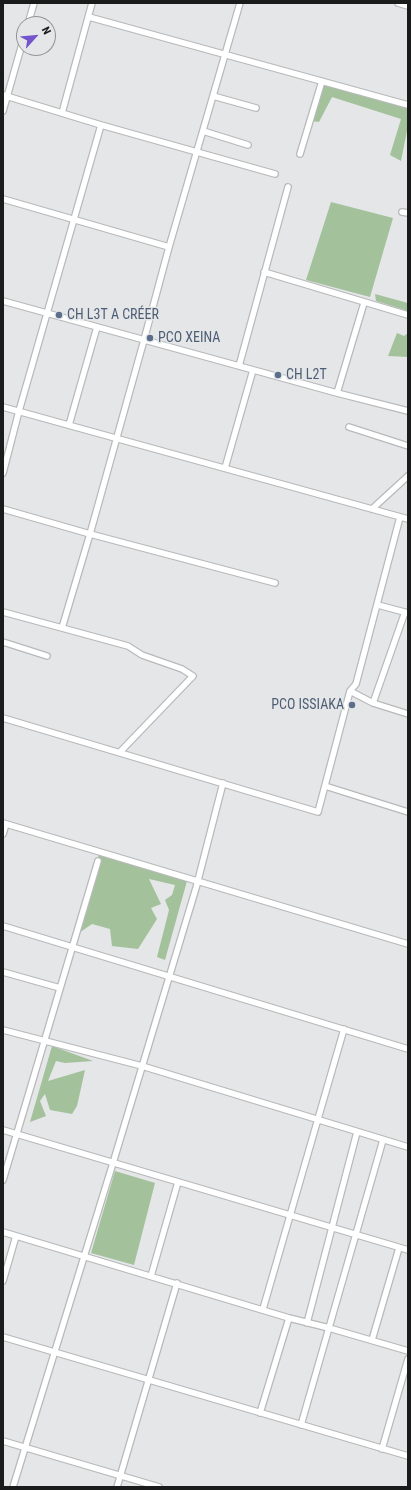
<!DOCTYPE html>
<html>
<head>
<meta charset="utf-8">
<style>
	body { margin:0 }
	#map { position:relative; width:411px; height:1490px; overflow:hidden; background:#e5e6e8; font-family:"Roboto Condensed",sans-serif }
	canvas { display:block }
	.frame { position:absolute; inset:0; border:4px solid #1a1b1b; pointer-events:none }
	.north { position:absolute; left:16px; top:16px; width:40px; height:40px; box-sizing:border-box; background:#e5e6e8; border:1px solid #949596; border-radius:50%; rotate:63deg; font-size:11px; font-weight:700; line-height:16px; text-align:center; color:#1a1b1b }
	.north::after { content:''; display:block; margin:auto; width:14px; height:18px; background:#7555ce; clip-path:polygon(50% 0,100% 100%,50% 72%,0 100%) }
</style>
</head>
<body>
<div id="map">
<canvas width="411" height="1490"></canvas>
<div class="frame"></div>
<div class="north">N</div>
</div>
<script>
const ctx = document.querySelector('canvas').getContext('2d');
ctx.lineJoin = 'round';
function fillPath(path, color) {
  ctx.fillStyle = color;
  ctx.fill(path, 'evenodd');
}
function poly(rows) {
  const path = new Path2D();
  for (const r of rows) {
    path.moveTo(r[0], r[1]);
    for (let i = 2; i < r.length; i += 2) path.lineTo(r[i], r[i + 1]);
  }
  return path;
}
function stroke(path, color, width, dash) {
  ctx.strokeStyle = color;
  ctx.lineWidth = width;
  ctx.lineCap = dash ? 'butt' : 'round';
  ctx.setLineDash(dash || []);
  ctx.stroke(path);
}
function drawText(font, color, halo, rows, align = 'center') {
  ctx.font = font + ' "Roboto Condensed",sans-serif';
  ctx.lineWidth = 3;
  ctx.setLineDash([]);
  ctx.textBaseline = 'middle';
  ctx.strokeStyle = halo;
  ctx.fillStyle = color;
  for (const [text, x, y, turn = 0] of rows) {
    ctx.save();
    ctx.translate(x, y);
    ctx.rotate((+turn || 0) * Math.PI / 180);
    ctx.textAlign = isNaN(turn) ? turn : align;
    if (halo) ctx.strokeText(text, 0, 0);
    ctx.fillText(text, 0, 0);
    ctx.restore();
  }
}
fillPath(poly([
	[324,85,408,108,408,126,401,161,390,155,401,119,332,97,319,122,311,121],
	[331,202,393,218,370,297,306,280],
	[375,294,408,303,408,311,376,301],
	[397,333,404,336,408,333,408,357,388,356],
	[99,854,187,881,165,960,157,957,169,910,165,900,172,895,175,885,149,879,161,904,151,908,157,919,138,949,112,946,110,929,92,924,76,935],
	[52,1046,93,1061,65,1063,56,1061,48,1081,85,1070,77,1106,72,1114,50,1110,45,1094,40,1101,46,1116,30,1122],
	[115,1171,155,1183,134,1265,91,1253]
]), '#a3c19b');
const minor = poly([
	[398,3,408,6],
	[89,17,408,105],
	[28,24,34,3],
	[3,95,101,125,275,174],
	[213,96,256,108],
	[3,111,24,37],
	[62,113,92,3],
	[203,131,248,145],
	[300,154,322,81],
	[3,199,169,247],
	[402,212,408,213],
	[264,272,408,315],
	[3,301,337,393,408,411],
	[239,366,288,187],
	[337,393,364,303],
	[3,407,408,519],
	[69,425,97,327],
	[349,427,408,446],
	[225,468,253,370],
	[3,473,19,411,101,125],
	[3,509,90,534,144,340,169,247,240,3],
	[372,509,408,476],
	[378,605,408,613],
	[3,612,62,628,90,534,275,583],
	[62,628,128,646,142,655,182,669,193,676,120,752],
	[3,642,47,656],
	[350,691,373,703,408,714],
	[373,703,405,612],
	[3,718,318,812,350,691,356,684,400,517],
	[325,786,408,812],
	[3,823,408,944],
	[3,834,6,824],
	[3,926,408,1049],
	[3,972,60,988],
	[3,1030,142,1066,408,1147],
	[3,1130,408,1250],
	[3,1180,98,861],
	[3,1232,289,1318,329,1328,408,1351],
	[151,1276,178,1182],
	[3,1281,16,1236],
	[263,1309,344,1029],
	[307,1323,357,1132],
	[3,1337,408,1456],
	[372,1340,399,1248],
	[260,1413,289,1318],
	[301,1425,383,1140],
	[3,1441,159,1487],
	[382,1449,408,1359],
	[13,1487,113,1163,196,888,223,783],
	[117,1487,177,1283]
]);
stroke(minor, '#b8b9ba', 8);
stroke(minor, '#fff', 5.5);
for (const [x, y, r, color] of [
	[59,315,4,"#5c6f8a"],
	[150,338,4,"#5c6f8a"],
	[278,375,4,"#5c6f8a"],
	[352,705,4,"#5c6f8a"]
]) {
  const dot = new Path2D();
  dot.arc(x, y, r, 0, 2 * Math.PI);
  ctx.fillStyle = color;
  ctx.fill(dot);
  stroke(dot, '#e5e6e8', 1.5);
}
drawText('14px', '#4e5e75', '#e5e6e8', [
	["CH L3T A CRÉER",67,315],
	["PCO XEINA",158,338],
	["CH L2T",286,375],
	["PCO ISSIAKA",344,705,"right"]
], 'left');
</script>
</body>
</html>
